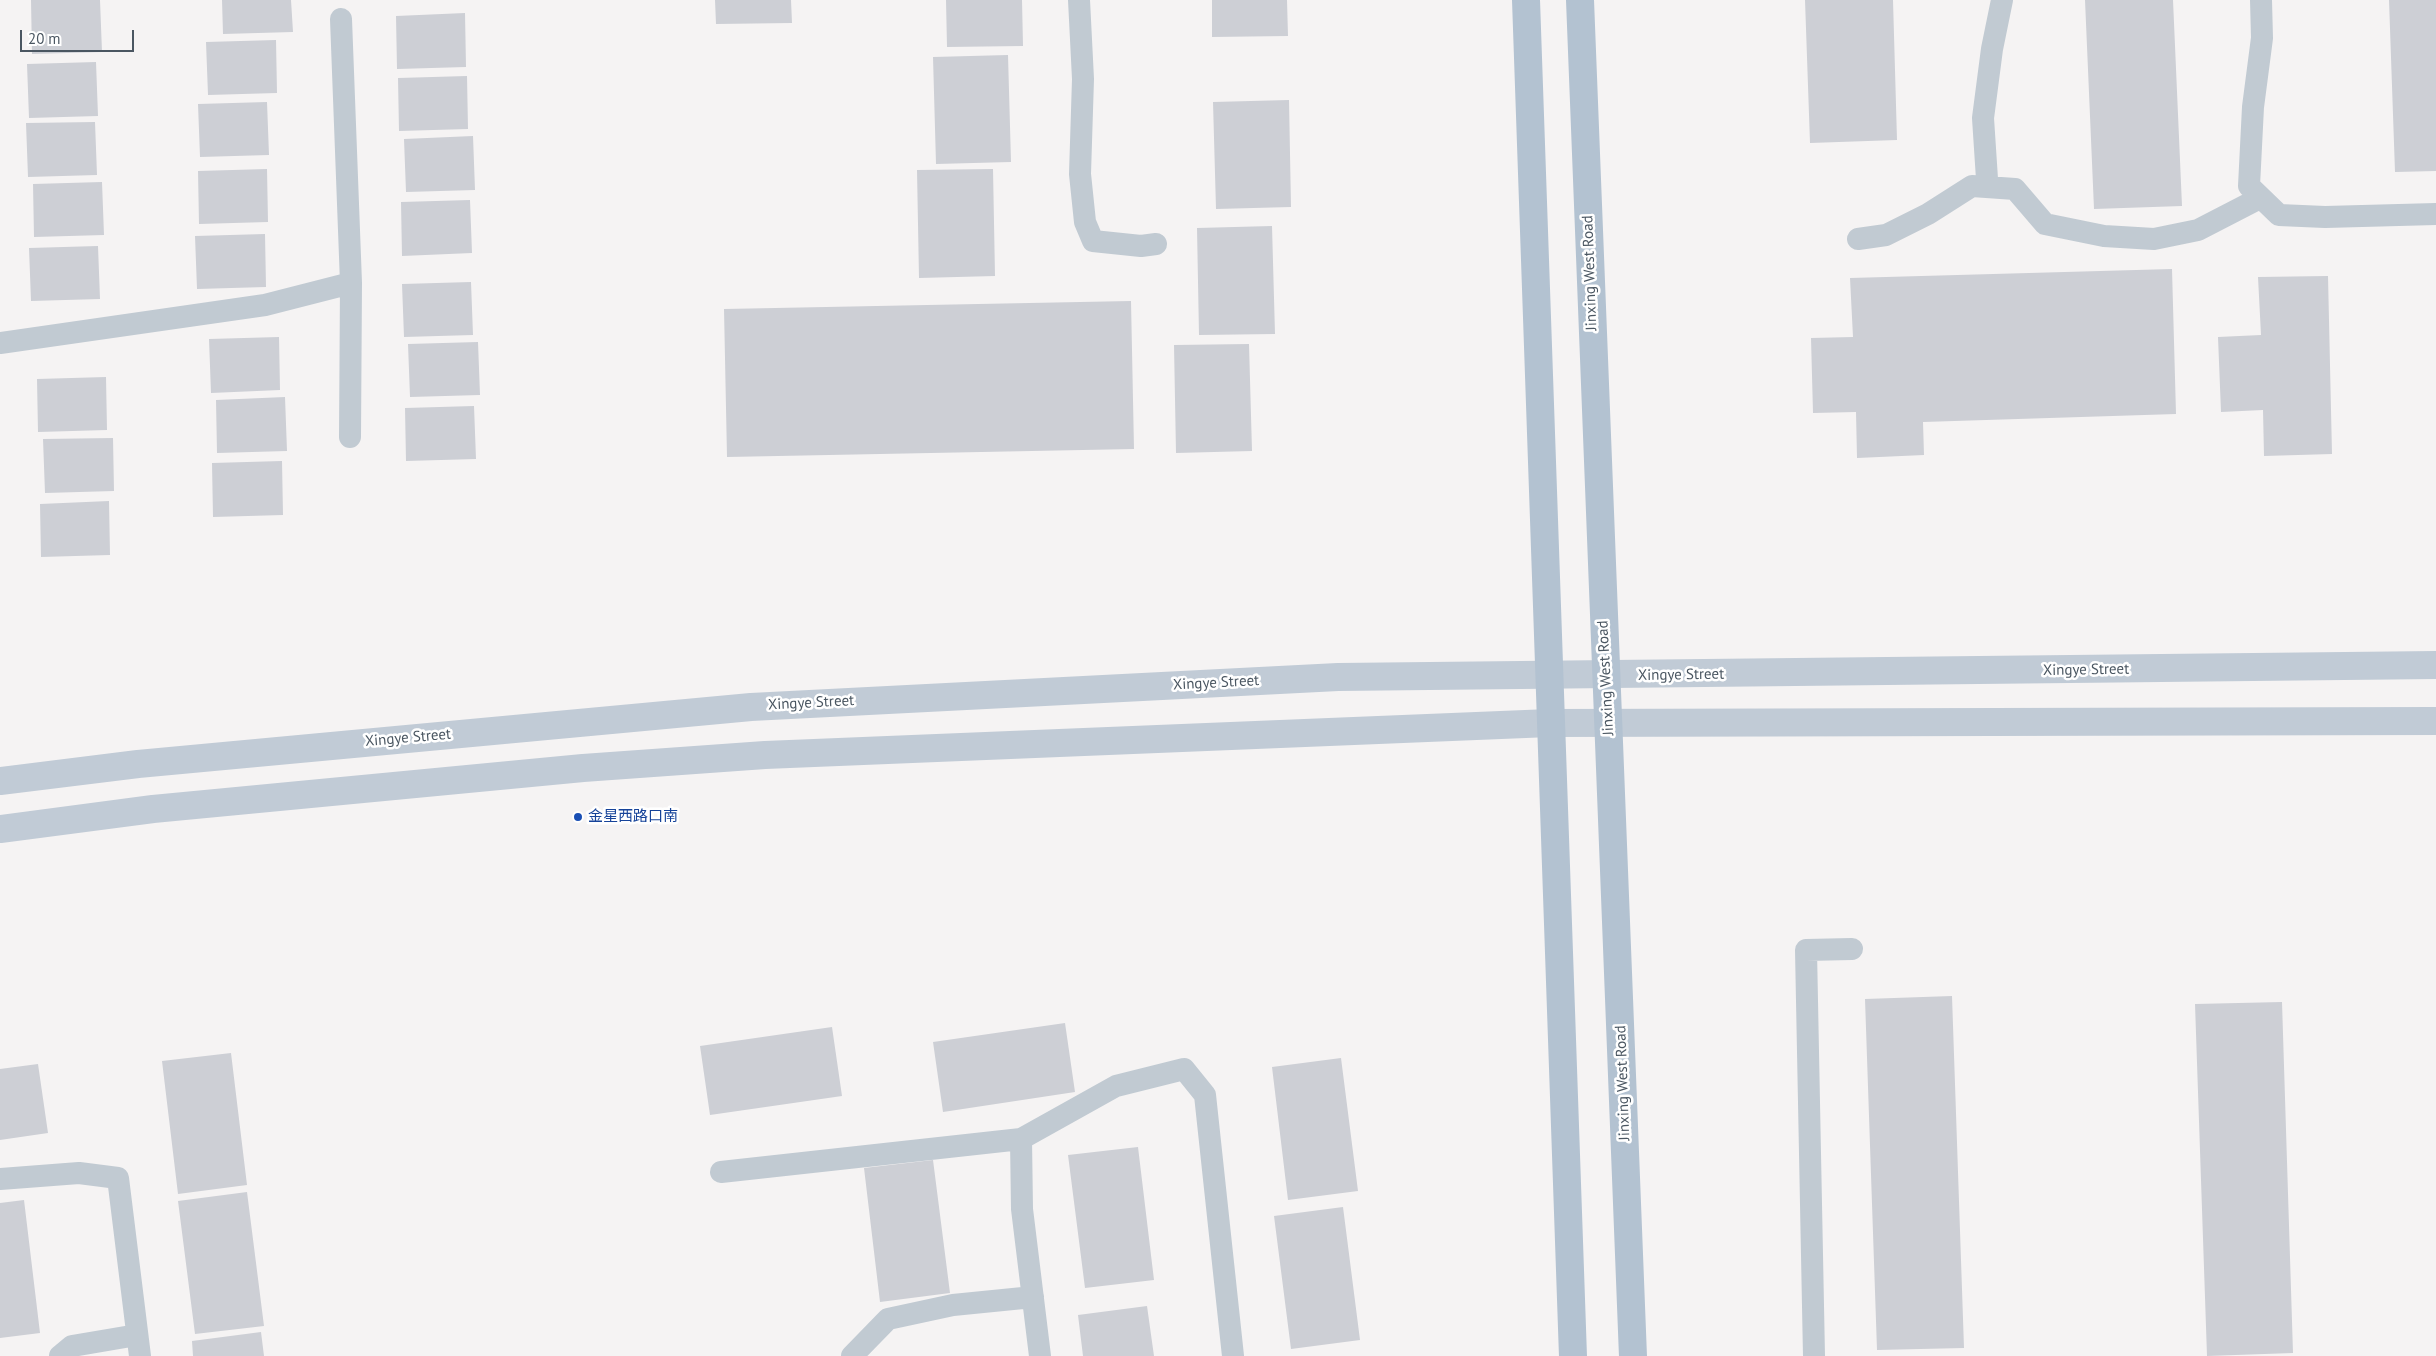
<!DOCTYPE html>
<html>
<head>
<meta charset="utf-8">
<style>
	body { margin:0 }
	#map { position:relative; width:2436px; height:1356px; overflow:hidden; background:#f5f3f3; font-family:"PT Sans",sans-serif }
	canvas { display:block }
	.scale { position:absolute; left:20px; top:30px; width:114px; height:22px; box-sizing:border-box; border:2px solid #4a5661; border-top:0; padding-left:6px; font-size:15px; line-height:18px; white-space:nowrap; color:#4a5661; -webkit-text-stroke:4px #fff; paint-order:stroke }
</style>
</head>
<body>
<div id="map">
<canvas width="2436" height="1356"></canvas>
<div class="scale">20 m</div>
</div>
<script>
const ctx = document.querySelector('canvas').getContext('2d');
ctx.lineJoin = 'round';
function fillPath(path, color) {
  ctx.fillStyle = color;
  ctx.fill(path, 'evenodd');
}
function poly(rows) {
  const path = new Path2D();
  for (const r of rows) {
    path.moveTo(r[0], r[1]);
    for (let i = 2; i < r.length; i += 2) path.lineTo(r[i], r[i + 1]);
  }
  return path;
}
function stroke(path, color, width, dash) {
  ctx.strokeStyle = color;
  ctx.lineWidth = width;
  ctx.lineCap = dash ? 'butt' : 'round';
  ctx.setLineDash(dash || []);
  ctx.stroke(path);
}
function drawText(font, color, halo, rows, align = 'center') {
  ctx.font = font + ' "PT Sans","Noto Sans SC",sans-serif';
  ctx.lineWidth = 5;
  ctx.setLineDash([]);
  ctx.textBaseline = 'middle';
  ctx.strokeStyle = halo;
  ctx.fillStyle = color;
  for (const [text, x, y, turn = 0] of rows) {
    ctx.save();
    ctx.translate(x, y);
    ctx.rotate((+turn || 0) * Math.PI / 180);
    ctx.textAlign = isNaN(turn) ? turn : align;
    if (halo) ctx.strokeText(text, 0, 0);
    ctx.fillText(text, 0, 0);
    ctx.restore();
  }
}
fillPath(poly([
	[31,0,100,0,102,52,32,54],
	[222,0,291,0,293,32,223,34],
	[715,0,791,0,792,23,716,24],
	[946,0,1022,0,1023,46,947,47],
	[1212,0,1287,0,1288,36,1212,37],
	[1805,0,1893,0,1897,140,1810,143],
	[2085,0,2173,0,2182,206,2094,209],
	[2389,0,2436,0,2436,171,2395,172],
	[465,13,466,67,397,69,396,16],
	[276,40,277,93,208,95,206,42],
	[1008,55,1011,162,936,164,933,57],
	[96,62,98,116,29,118,27,64],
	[467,76,468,129,399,131,398,78],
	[1289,100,1291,207,1216,209,1213,102],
	[267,102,269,155,200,157,198,104],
	[95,122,97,175,28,177,26,123],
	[473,136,475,190,406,192,404,139],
	[267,169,268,222,199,224,198,171],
	[993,169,995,276,919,278,917,170],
	[102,182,104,235,34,237,33,184],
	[470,200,472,253,402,256,401,202],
	[1272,226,1275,334,1199,335,1197,228],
	[265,234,266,287,197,289,195,236],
	[98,246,100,299,31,301,29,248],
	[2172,269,2176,414,1923,422,1924,455,1857,458,1856,412,1813,413,1811,338,1853,337,1850,278],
	[2328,276,2332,454,2264,456,2263,410,2221,412,2218,337,2261,335,2258,277],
	[471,282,473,335,404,337,402,284],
	[1131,301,1134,449,727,457,724,309],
	[279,337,280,390,211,393,209,339],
	[478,342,480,395,410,397,408,344],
	[1249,344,1252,451,1176,453,1174,345],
	[106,377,107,430,38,432,37,379],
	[285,397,287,451,217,453,216,400],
	[474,406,476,459,406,461,405,408],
	[113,438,114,491,45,493,43,439],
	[282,461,283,515,213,517,212,463],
	[109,501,110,555,41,557,40,504],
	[1952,996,1964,1348,1877,1350,1865,999],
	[2282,1002,2293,1353,2207,1356,2195,1004],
	[1065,1023,1075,1092,943,1112,933,1042],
	[832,1027,842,1096,710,1115,700,1046],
	[231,1053,247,1185,178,1194,162,1061],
	[1341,1058,1358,1191,1288,1200,1272,1067],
	[38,1064,48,1133,0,1140,0,1069],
	[1138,1147,1154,1280,1085,1288,1068,1155],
	[933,1160,950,1293,880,1302,864,1168],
	[247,1192,264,1326,195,1334,178,1201],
	[24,1200,40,1333,0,1338,0,1203],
	[1343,1207,1360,1340,1291,1349,1274,1216],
	[1147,1306,1154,1356,1083,1356,1078,1315],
	[261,1332,264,1356,193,1356,192,1341]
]), '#cdcfd5');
stroke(poly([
	[1079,0,1083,79,1080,174,1085,222,1093,241,1141,246,1156,244],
	[2261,0,2262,38,2253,107,2249,186,2279,215,2325,217,2436,214],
	[341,19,351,283,350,437],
	[1987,179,1983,118,1992,49,2002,0],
	[1858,239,1886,235,1928,214,1972,186,2015,189,2045,224,2104,236,2154,239,2198,230,2260,198],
	[0,343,265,305,351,283],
	[721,1172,1021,1139],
	[0,1179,79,1173,118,1178,140,1356],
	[60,1356,72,1346,137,1335],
	[852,1356,888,1319,953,1305,1033,1297],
	[1040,1356,1022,1209,1021,1139,1116,1086,1184,1069,1205,1095,1233,1356],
	[1814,1356,1806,950,1852,949]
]), '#c1cad2', 22);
stroke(poly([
	[0,781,138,764,751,707,1338,677,2436,665],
	[0,829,153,809,583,768,765,755,1550,723,2436,721]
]), '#c1cbd6', 28);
stroke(poly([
	[1526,0,1573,1356],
	[1580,0,1633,1356]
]), '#b3c2d1', 28);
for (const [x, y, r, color] of [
	[578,817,5,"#1a4fb4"]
]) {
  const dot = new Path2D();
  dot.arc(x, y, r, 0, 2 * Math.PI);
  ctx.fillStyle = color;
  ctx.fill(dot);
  stroke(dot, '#fff', 2);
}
drawText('15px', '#4a5661', '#fff', [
	["Jinxing West Road",1590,273,-92],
	["Xingye Street",2086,670,-1],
	["Xingye Street",1681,675,-1],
	["Jinxing West Road",1606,678,-93],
	["Xingye Street",1216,683,-3],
	["Xingye Street",811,703,-3],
	["Xingye Street",408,738,-5],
	["Jinxing West Road",1623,1083,-92]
]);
drawText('15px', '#164399', '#fff', [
	["金星西路口南",588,817]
], 'left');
</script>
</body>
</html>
